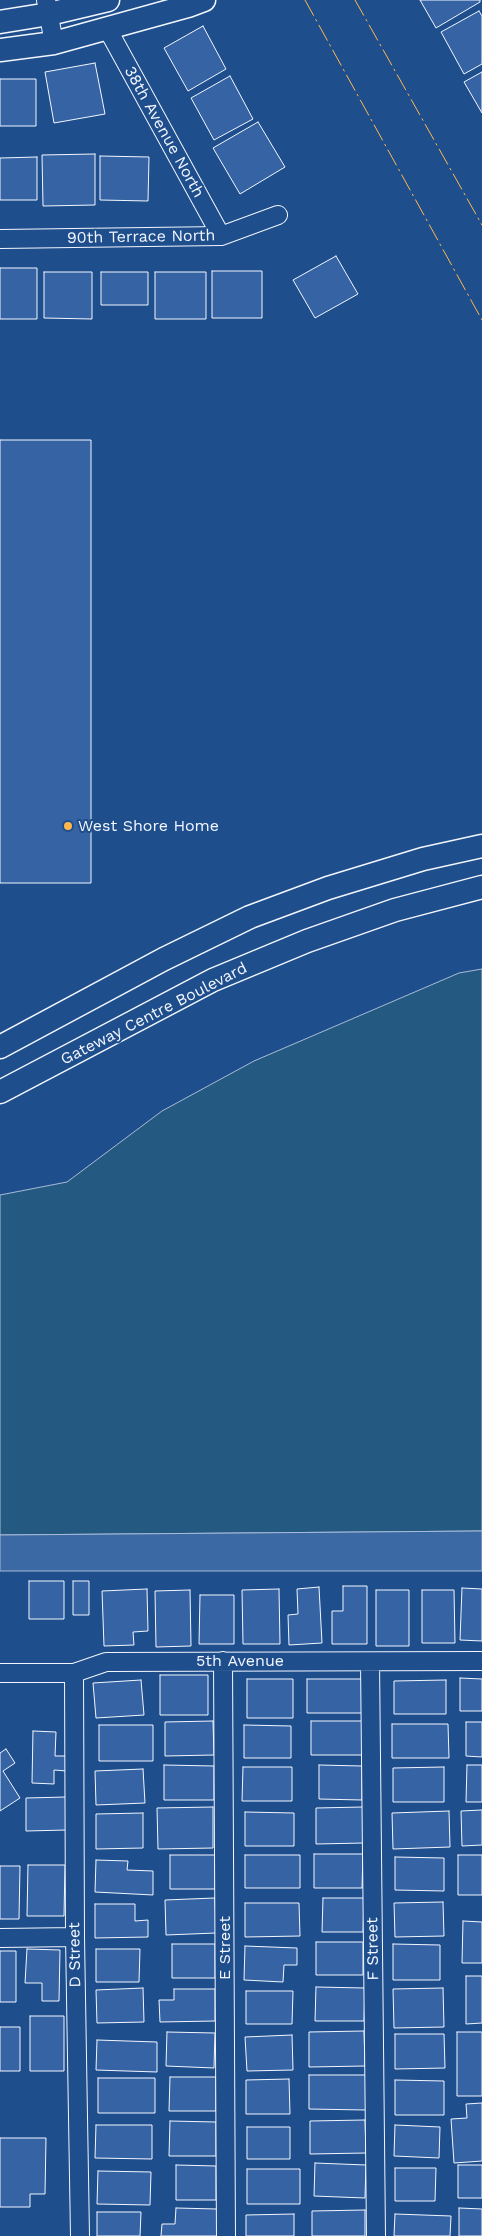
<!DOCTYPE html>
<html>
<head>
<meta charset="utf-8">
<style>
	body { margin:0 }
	canvas { display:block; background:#1f4e8c }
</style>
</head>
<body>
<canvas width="482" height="2236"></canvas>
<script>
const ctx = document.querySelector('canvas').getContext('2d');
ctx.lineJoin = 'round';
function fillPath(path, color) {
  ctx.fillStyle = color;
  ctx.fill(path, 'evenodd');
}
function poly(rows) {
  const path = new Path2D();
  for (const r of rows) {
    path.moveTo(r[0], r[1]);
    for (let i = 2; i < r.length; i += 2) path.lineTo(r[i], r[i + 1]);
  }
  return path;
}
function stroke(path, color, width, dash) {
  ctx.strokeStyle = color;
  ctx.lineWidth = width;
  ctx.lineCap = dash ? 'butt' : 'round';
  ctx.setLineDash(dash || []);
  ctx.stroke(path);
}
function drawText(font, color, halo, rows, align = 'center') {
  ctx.font = font + ' "Work Sans",sans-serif';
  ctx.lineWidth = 4;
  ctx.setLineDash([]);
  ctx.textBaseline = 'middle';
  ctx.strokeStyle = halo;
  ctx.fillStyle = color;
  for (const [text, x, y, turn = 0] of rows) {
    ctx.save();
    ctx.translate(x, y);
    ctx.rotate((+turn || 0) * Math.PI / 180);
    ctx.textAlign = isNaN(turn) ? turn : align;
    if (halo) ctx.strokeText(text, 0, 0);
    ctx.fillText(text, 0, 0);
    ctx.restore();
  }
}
const green = poly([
	[482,969,482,1531,0,1535,0,1195,67,1182,162,1111,254,1061,459,973,482,969]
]);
fillPath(green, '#245a82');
stroke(green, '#a8bbd7', 1);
const water = poly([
	[482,1531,482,1571,0,1571,0,1535,482,1531]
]);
fillPath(water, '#3b69a3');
stroke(water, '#a8bbd7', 1);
const building = poly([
	[420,0,480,0,480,2,436,28,420,0],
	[479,11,482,16,482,64,464,74,441,32,479,11],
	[203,26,226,69,188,91,164,48,203,26],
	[95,63,105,114,54,123,45,72,95,63],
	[482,72,482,113,464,82,482,72],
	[230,76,253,119,214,140,191,98,230,76],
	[0,79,36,79,36,126,0,126,0,79],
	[258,122,285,167,240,194,213,148,258,122],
	[95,154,95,205,43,206,42,155,95,154],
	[100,156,149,157,148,201,100,200,100,156],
	[37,157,37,200,0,200,0,158,37,157],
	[336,256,358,294,315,318,293,280,336,256],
	[0,268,37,268,37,319,0,319,0,268],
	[212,271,262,271,262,318,212,318,212,271],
	[44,272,92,272,92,319,44,318,44,272],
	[101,272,148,272,148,305,101,305,101,272],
	[155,272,206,272,206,319,155,319,155,272],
	[0,440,91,440,91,883,0,883,0,440],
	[29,1581,64,1581,64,1619,29,1619,29,1581],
	[73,1581,89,1581,89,1615,73,1615,73,1581],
	[343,1586,367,1586,367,1644,332,1644,332,1611,343,1611,343,1586],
	[319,1587,322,1643,289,1645,288,1615,298,1614,297,1589,319,1587],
	[462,1588,482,1589,482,1641,460,1640,462,1588],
	[147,1589,148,1631,133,1632,134,1645,104,1646,102,1591,147,1589],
	[279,1589,280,1644,243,1644,242,1590,279,1589],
	[190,1590,191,1646,156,1647,155,1591,190,1590],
	[376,1590,409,1590,409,1646,376,1646,376,1590],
	[422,1590,454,1590,455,1643,422,1643,422,1590],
	[200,1595,234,1595,234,1644,199,1644,200,1595],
	[160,1675,208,1675,208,1715,160,1715,160,1675],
	[460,1678,482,1679,482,1711,460,1711,460,1678],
	[247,1679,293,1679,293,1718,247,1718,247,1679],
	[307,1679,362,1679,362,1713,307,1713,307,1679],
	[141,1680,144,1715,96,1718,93,1683,141,1680],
	[446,1680,446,1714,394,1714,394,1681,446,1680],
	[213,1721,214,1755,165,1756,165,1722,213,1721],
	[311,1721,363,1721,362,1755,311,1755,311,1721],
	[466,1722,482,1722,482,1757,466,1756,466,1722],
	[392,1724,448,1724,449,1758,392,1758,392,1724],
	[99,1725,153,1725,153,1761,99,1761,99,1725],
	[244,1725,291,1726,291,1758,244,1758,244,1725],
	[33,1731,56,1732,55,1756,67,1756,67,1771,54,1770,54,1784,32,1783,33,1731],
	[6,1749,15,1763,3,1771,20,1798,0,1811,0,1753,6,1749],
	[164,1765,214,1766,214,1800,164,1800,164,1765],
	[319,1765,362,1766,362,1800,319,1799,319,1765],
	[467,1765,482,1765,482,1802,466,1802,467,1765],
	[243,1767,292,1767,292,1801,242,1801,243,1767],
	[444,1767,444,1802,393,1802,393,1768,444,1767],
	[143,1769,145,1803,96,1805,95,1771,143,1769],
	[66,1797,67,1830,26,1831,26,1798,66,1797],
	[213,1807,213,1848,158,1849,157,1808,213,1807],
	[363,1807,364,1843,316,1844,316,1808,363,1807],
	[482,1810,482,1845,462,1846,461,1811,482,1810],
	[449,1811,450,1847,393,1849,392,1813,449,1811],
	[245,1812,294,1813,294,1846,245,1846,245,1812],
	[143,1813,143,1848,96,1849,96,1814,143,1813],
	[314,1854,363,1854,362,1888,314,1888,314,1854],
	[170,1855,215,1855,215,1889,170,1889,170,1855],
	[245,1855,300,1855,300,1888,245,1888,245,1855],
	[458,1855,482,1855,482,1895,458,1895,458,1855],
	[395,1857,444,1858,444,1891,395,1890,395,1857],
	[96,1860,128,1861,127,1870,153,1871,153,1895,95,1892,96,1860],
	[28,1865,65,1865,64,1916,27,1916,28,1865],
	[0,1866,20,1866,19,1919,0,1919,0,1866],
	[215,1898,216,1933,166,1935,165,1900,215,1898],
	[323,1898,364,1898,363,1932,322,1932,323,1898],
	[443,1902,444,1936,395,1937,394,1903,443,1902],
	[245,1903,299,1903,300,1936,245,1937,245,1903],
	[95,1904,135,1904,135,1921,148,1920,148,1937,95,1938,95,1904],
	[463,1921,482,1922,482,1963,462,1963,463,1921],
	[316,1942,363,1942,363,1975,316,1975,316,1942],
	[172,1944,215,1944,215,1978,172,1978,172,1944],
	[393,1944,440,1945,440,1980,393,1980,393,1944],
	[245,1946,297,1948,297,1965,284,1965,283,1982,244,1980,245,1946],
	[27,1949,60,1950,59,2001,42,2001,42,1983,25,1983,27,1949],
	[96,1949,140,1949,139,1982,96,1982,96,1949],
	[0,1951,16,1951,16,2002,0,2002,0,1951],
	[466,1976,482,1976,482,2023,466,2024,466,1976],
	[316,1987,365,1988,364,2021,315,2021,316,1987],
	[143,1988,144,2022,97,2023,96,1990,143,1988],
	[443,1988,444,2027,394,2028,393,1989,443,1988],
	[174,1989,215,1989,215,2021,160,2022,159,2000,174,2000,174,1989],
	[246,1991,293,1991,292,2024,246,2024,246,1991],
	[30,2016,64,2016,64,2071,30,2071,30,2016],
	[0,2027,20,2027,20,2071,0,2071,0,2027],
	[364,2031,365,2066,309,2067,309,2032,364,2031],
	[167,2032,215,2033,214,2068,166,2066,167,2032],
	[457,2032,482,2032,482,2096,457,2096,457,2032],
	[395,2034,444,2034,445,2068,395,2069,395,2034],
	[292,2035,293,2070,247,2071,245,2037,292,2035],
	[97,2040,157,2042,157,2072,96,2070,97,2040],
	[309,2075,366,2075,366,2110,309,2109,309,2075],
	[170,2077,216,2077,216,2111,169,2111,170,2077],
	[98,2078,155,2078,155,2113,98,2113,98,2078],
	[289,2079,290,2114,246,2114,246,2080,289,2079],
	[395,2080,444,2081,444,2115,395,2115,395,2080],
	[482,2103,482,2161,454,2163,451,2119,467,2118,466,2104,482,2103],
	[365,2120,366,2153,310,2154,310,2121,365,2120],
	[170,2121,216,2122,216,2156,169,2156,170,2121],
	[96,2125,152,2125,152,2159,95,2158,96,2125],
	[395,2125,440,2127,439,2158,394,2156,395,2125],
	[247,2127,290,2127,290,2159,247,2159,247,2127],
	[0,2138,46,2138,45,2194,30,2194,30,2207,0,2207,0,2138],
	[315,2163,366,2165,365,2198,314,2196,315,2163],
	[176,2165,216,2166,216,2200,176,2200,176,2165],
	[458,2165,482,2165,482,2198,458,2198,458,2165],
	[395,2168,436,2168,435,2201,395,2201,395,2168],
	[247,2169,300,2169,300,2204,247,2204,247,2169],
	[98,2171,151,2172,150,2205,97,2204,98,2171],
	[176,2208,217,2209,217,2236,161,2236,162,2224,175,2224,176,2208],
	[459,2208,482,2209,482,2236,459,2236,459,2208],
	[365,2210,365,2236,312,2236,312,2211,365,2210],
	[97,2212,141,2212,140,2236,97,2236,97,2212],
	[294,2214,294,2236,246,2236,246,2215,294,2214],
	[395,2214,451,2216,450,2236,394,2236,395,2214]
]);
fillPath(building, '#3563a3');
stroke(building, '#f2f6ff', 1);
const minor = poly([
	[46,0,54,43],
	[107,28,221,236],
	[0,239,221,236,278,215],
	[223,1661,226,2236],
	[370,1662,376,2236],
	[0,1673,74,1673,106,1662,482,1661],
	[74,1673,75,1937,80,2236],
	[0,1938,75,1937]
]);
const tertiary = poly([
	[0,22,49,14,108,0],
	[0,50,54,43,188,6,204,0],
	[0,1047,164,959,250,917,328,888,423,859,482,846],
	[0,1092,213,980,307,941,395,910,482,887]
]);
stroke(minor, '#f2f6ff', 20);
stroke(tertiary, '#f2f6ff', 25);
stroke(minor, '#1f4e8c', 18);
stroke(tertiary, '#1f4e8c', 22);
stroke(poly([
	[305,0,482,320],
	[355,0,482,225]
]), '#ffb74d', 1, [18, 4, 2.5, 4]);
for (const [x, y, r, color] of [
	[68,826,5,"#ffb74d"]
]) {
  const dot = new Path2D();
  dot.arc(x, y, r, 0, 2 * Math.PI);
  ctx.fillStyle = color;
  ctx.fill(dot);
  stroke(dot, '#1f4e8c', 2);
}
drawText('16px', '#f2f6ff', '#1f4e8c', [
	["38th Avenue North",164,132,61],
	["90th Terrace North",141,237,-1],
	["Gateway Centre Boulevard",154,1014,-27],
	["5th Avenue",240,1661],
	["E Street",225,1948,-90],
	["F Street",373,1949,-91],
	["D Street",75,1955,-91]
]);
drawText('16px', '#f2f6ff', '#1f4e8c', [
	["West Shore Home",78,826]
], 'left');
</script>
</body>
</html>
